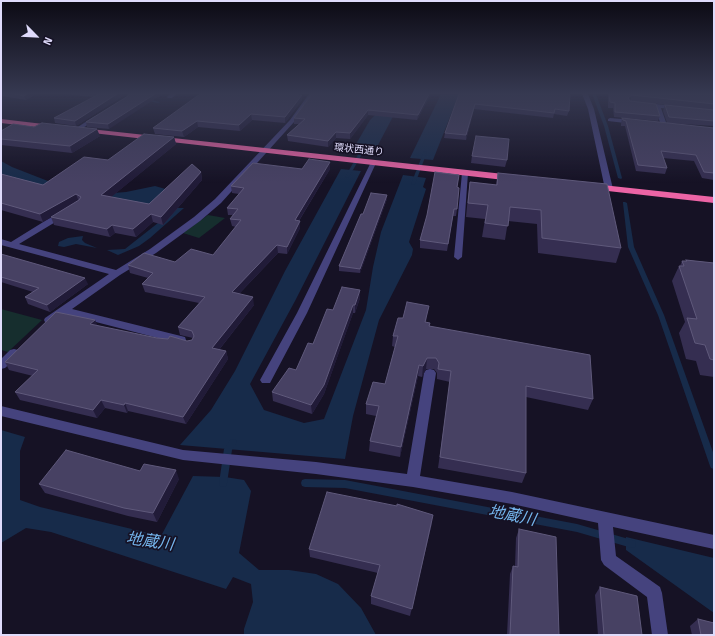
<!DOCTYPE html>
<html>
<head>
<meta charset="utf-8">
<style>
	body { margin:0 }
	#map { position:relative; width:715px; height:636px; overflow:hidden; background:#161225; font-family:"Fira Sans",sans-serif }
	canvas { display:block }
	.frame { position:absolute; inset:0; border:2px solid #dfdbfb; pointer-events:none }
	.north { position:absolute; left:16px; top:16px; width:40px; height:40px; -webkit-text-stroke:3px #161225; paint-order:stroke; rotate:114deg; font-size:11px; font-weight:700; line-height:16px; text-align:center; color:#dfdbfb }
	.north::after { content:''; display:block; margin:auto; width:14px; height:18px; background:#dfdbfb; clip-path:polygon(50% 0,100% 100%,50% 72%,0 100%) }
</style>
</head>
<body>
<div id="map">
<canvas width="715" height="636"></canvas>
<div class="frame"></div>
<div class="north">N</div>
</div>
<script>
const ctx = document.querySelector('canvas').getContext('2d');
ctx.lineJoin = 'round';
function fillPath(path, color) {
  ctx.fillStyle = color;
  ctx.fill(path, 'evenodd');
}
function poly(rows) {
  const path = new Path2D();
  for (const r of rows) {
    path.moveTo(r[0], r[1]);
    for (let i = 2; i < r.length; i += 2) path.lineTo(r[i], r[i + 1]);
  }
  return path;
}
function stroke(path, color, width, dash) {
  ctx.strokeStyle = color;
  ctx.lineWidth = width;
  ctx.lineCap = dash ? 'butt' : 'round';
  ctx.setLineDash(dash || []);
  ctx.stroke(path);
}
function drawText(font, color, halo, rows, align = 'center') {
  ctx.font = font + ' "Fira Sans","Noto Sans JP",sans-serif';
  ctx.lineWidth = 3.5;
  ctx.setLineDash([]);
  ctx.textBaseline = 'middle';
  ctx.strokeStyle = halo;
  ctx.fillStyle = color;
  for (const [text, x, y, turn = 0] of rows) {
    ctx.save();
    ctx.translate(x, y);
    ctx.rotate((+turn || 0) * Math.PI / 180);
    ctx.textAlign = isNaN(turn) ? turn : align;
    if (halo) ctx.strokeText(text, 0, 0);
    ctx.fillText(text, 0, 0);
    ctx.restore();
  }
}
fillPath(poly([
	[208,215,225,218,199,238,183,233],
	[1,309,42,320,8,352,1,350]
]), '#162e2e');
fillPath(poly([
	[441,94,459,94,433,160,410,158],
	[398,107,377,147,371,153,352,151,370,120,379,111],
	[1,161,12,167,53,183,100,194,126,192,155,186,169,190,165,206,111,204,1,175],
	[341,169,361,171,295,301,250,384,264,410,304,423,324,419,366,310,373,267,381,232,403,175,426,178,423,187,426,189,409,242,413,249,412,255,379,320,353,416,345,459,180,445,211,410,235,371,285,271],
	[177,208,184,208,150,238,139,246,118,255,107,250,125,249],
	[83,236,82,240,85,243,97,248,76,244,64,247,58,246,59,242,68,238],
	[1,430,25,437,20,451,20,500,40,507,161,536,193,476,225,477,244,480,251,491,239,553,259,570,289,570,316,574,338,584,361,608,376,635,244,635,244,629,253,602,251,584,233,577,226,589,51,532,26,528,1,543],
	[626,537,714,558,714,613,626,550]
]), '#172b4a');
fillPath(poly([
	[137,94,141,94,140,97,160,102,158,103,137,99,137,94],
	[592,94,596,94,608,126,622,178,621,179,618,178,604,126,592,94],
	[363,146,366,147,349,177,346,178,345,177,363,146],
	[424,151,427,152,415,184,411,185,411,184,424,151],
	[623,202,625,202,627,203,634,247,664,315,714,455,714,469,711,468,710,466,658,315,628,247,623,203,623,202],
	[233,439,236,440,237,442,232,450,227,483,226,486,223,487,220,486,219,483,224,449,230,440,233,439],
	[305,479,345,480,577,524,632,540,635,541,636,544,635,547,632,548,577,532,345,488,305,487,302,486,301,483,302,480,305,479]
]), '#172b4a');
fillPath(poly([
	[95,116,100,117,78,131,73,130,95,116]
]), '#45437e');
fillPath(poly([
	[170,94,177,94,172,98,168,98,167,97,170,94],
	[309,94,315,94,294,122,221,203,200,221,156,253,120,275,72,309,185,337,186,340,185,343,181,344,65,314,53,322,45,322,44,320,45,318,109,274,1,245,1,239,11,242,61,211,67,211,67,215,19,244,116,270,150,249,194,217,215,199,290,120,309,94],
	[582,94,588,94,594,109,613,189,612,191,605,189,588,109,582,94],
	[644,103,678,106,681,108,678,110,661,108,667,125,664,127,661,125,655,108,642,106,641,105,644,103],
	[610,118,634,120,637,122,634,124,608,121,608,119,610,118],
	[371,162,376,163,307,313,270,383,262,383,260,380,297,313,371,162],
	[465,171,468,173,462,257,458,260,454,257,462,173,465,171],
	[14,349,18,350,19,353,18,356,5,368,1,369,1,359,10,350,14,349],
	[430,369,434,370,436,373,420,476,512,492,714,535,714,549,613,527,616,556,660,587,662,593,668,635,652,635,647,597,604,565,601,560,598,523,512,504,413,487,316,474,183,460,1,416,1,406,183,450,316,462,407,474,424,373,426,370,430,369]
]), '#45437e');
fillPath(poly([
	[1,119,52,125,56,127,52,129,1,123,1,119],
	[81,128,513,175,517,178,513,181,84,132,80,130,81,128],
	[593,184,714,197,714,203,590,189,589,187,593,184]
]), '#ec64a5');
fillPath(poly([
	[1,94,36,94,26,100,1,96],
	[60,94,124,94,123,96,76,126,55,123,54,118,95,97],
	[312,94,431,94,417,120,368,115,350,139,336,138,328,147,288,141,287,135,299,124,294,124,294,118],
	[459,94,569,111,567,116,554,114,553,118,474,109,466,140,444,138,445,133],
	[608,94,706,94,714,95,714,110,630,101,629,101,660,116,658,121,614,117,613,108,608,108],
	[128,96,109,129,87,127,86,122],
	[302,100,285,123,252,120,240,131,198,127,184,137,155,134,153,128],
	[665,105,714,110,714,126,667,123,663,111],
	[622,118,714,128,714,180,702,178,694,161,663,158,667,168,665,174,636,171,625,126,621,126,621,124],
	[1,131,100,136,72,153,1,145],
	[174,137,176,144,111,197,149,204,201,172,202,180,163,225,153,222,136,237,115,233,110,237,54,225,51,217,43,222,1,210,1,174,43,185,108,160],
	[472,156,507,160,505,167,471,163],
	[302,169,330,169,299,221,300,228,287,254,278,253,239,294,254,305,219,350,226,351,228,359,186,424,128,411,127,413,105,408,97,418,20,400,15,392,33,376,9,370,5,362,95,320,97,326,157,338,187,341,192,340,193,338,180,335,178,327,199,303,145,292,142,284,148,278,130,273,128,265,175,262,213,255,236,227,232,226,230,219,233,215,228,215,227,208,239,194,232,193,231,186],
	[498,173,621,248,616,263,538,253,537,224,508,221,505,240,482,237,485,219,466,217,468,196,470,182,496,185],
	[459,175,457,187,457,209,456,216,453,216,447,251,420,248,420,240],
	[387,199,360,273,339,271,339,266,363,214],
	[1,254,88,284,50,312,28,304,25,297,33,292,1,282],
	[686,260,714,263,714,377,700,375,696,361,686,359,679,333,685,322,672,281,679,266,680,266,682,261,686,261],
	[360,298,355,313,353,313,324,394,312,414,273,401,272,392,296,370,313,344,333,310],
	[427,316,426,322,430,326,593,399,588,410,526,397,526,473,522,483,438,468,450,382,437,379,437,373,434,369,426,369,422,377,418,376,400,457,369,451,370,441,376,416,366,414,366,404,385,384,395,347,392,346,393,336,403,318],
	[140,471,179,479,157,522,128,516,45,493,39,484],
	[432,523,410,616,371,604,371,596,378,573,310,557,309,549],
	[519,529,559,635,507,635,510,574,513,566,515,566,516,538],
	[600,587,642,635,598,635,595,595],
	[698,619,714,635,692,635,690,626]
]), '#352e51');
fillPath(poly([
	[27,94,36,94,26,100,24,96],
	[117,94,124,94,123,96,76,126,75,121],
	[155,94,163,94,109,129,108,124],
	[429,94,431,94,417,120,418,115],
	[302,95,302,100,285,123,285,117],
	[632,95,630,101,626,103,628,98],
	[475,104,474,109,466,140,466,135],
	[368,110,368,115,350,139,350,133],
	[251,114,252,120,240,131,239,125],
	[197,121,198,127,184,137,182,131],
	[97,129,100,136,72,153,70,146],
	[336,132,336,138,328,147,328,141],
	[174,137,176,144,104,203,101,195],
	[330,162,330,169,295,227,295,220],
	[201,172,202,180,163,225,161,217],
	[76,194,79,202,43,222,40,214],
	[387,195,387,199,360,273,360,269],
	[151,214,153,222,136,237,133,229],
	[300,221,300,228,287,254,287,247],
	[112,225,115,233,110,237,107,229],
	[277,245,278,253,233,300,232,292],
	[85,278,88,284,50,312,47,305],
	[360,290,360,298,355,313,355,305],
	[253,297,254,305,214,356,212,348],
	[353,305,353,313,324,394,312,414,311,405],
	[429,306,427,316,424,332,425,322],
	[95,320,98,327,90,324],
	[226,351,228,359,186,424,183,417],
	[427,358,426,369,422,377,423,366],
	[419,365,418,376,400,457,401,447],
	[101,400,105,408,97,418,93,410],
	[125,403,128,411,127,413,124,405],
	[176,470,179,479,157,522,153,513],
	[433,515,432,523,410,616,412,609]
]), '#211b38');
const building = poly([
	[15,94,27,94,24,96,15,94],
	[99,94,117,94,75,121,54,118,99,94],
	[128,94,155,94,108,124,86,122,128,96,128,94],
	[200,94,285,94,302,95,285,117,251,114,239,125,197,121,182,131,153,128,200,94],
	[312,94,429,94,418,115,368,110,350,133,336,132,328,141,287,135,305,119,294,118,312,94],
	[459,94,570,94,569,111,555,109,554,113,475,104,466,135,445,133,459,94],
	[609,94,706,94,714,95,714,104,632,95,628,98,630,101,656,104,660,116,615,112,615,103,610,102,609,94],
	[665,105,714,110,714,121,669,117,665,105],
	[622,118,714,128,714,173,704,172,696,155,661,151,667,168,638,165,626,121,623,120,622,118],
	[42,123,97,129,70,146,1,139,1,131,13,124,34,127,42,123],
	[144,134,174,137,101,195,149,204,192,164,201,172,161,217,151,214,133,229,112,225,107,229,51,217,79,200,81,197,76,194,40,214,1,203,1,174,43,185,84,157,108,160,144,134],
	[476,136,509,139,507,160,472,156,476,136],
	[309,159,330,162,295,220,300,221,287,247,277,245,232,292,253,297,212,348,226,351,183,417,125,403,124,405,101,400,93,410,15,392,38,370,5,362,56,312,95,320,90,324,157,338,168,339,170,336,187,341,192,340,194,336,192,331,178,327,205,297,142,284,153,273,128,265,144,253,175,262,191,249,213,255,241,220,230,219,238,209,227,208,244,188,231,186,253,163,302,169,309,159],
	[435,172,459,175,457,187,459,188,457,209,454,209,448,244,420,240,427,215,435,172],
	[498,173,607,184,621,248,542,238,541,210,510,207,508,226,485,223,488,205,468,203,470,182,497,185,498,173],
	[371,193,387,195,360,269,339,266,361,214,363,214,371,193],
	[1,254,85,278,47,305,25,297,39,288,1,277,1,254],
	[686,260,714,263,714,360,710,359,705,345,695,343,687,318,697,319,679,266,684,266,682,261,687,261,686,260],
	[342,287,360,290,355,305,353,305,324,385,311,405,272,392,289,368,296,370,308,343,313,344,327,309,333,310,342,287],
	[407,302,429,306,425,322,430,323,429,326,590,355,593,399,526,386,526,473,440,457,451,371,438,369,439,363,436,358,427,358,423,366,419,365,401,447,370,441,379,406,366,404,373,382,385,384,398,336,393,336,398,318,403,318,407,302],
	[66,450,140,471,144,464,176,470,153,513,124,508,39,484,66,450],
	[327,492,397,506,397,504,433,515,412,609,371,596,380,565,309,549,327,492],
	[519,529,556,537,559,635,510,635,513,566,518,567,519,529],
	[600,587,637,596,642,635,604,635,600,587],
	[698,619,714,623,714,635,701,635,698,619]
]);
fillPath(building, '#474163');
stroke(building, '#5f597b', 1);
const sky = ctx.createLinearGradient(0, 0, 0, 183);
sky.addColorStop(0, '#0c0a14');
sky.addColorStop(0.51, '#363951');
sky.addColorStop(1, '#36395100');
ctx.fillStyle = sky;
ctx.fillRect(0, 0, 715, 183);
drawText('10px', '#dfdbfb', '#161225', [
	["環状西通り",359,150,6]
]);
drawText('italic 16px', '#75b6ee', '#161225', [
	["地蔵川",512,516,11],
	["地蔵川",150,542,8]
]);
</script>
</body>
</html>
